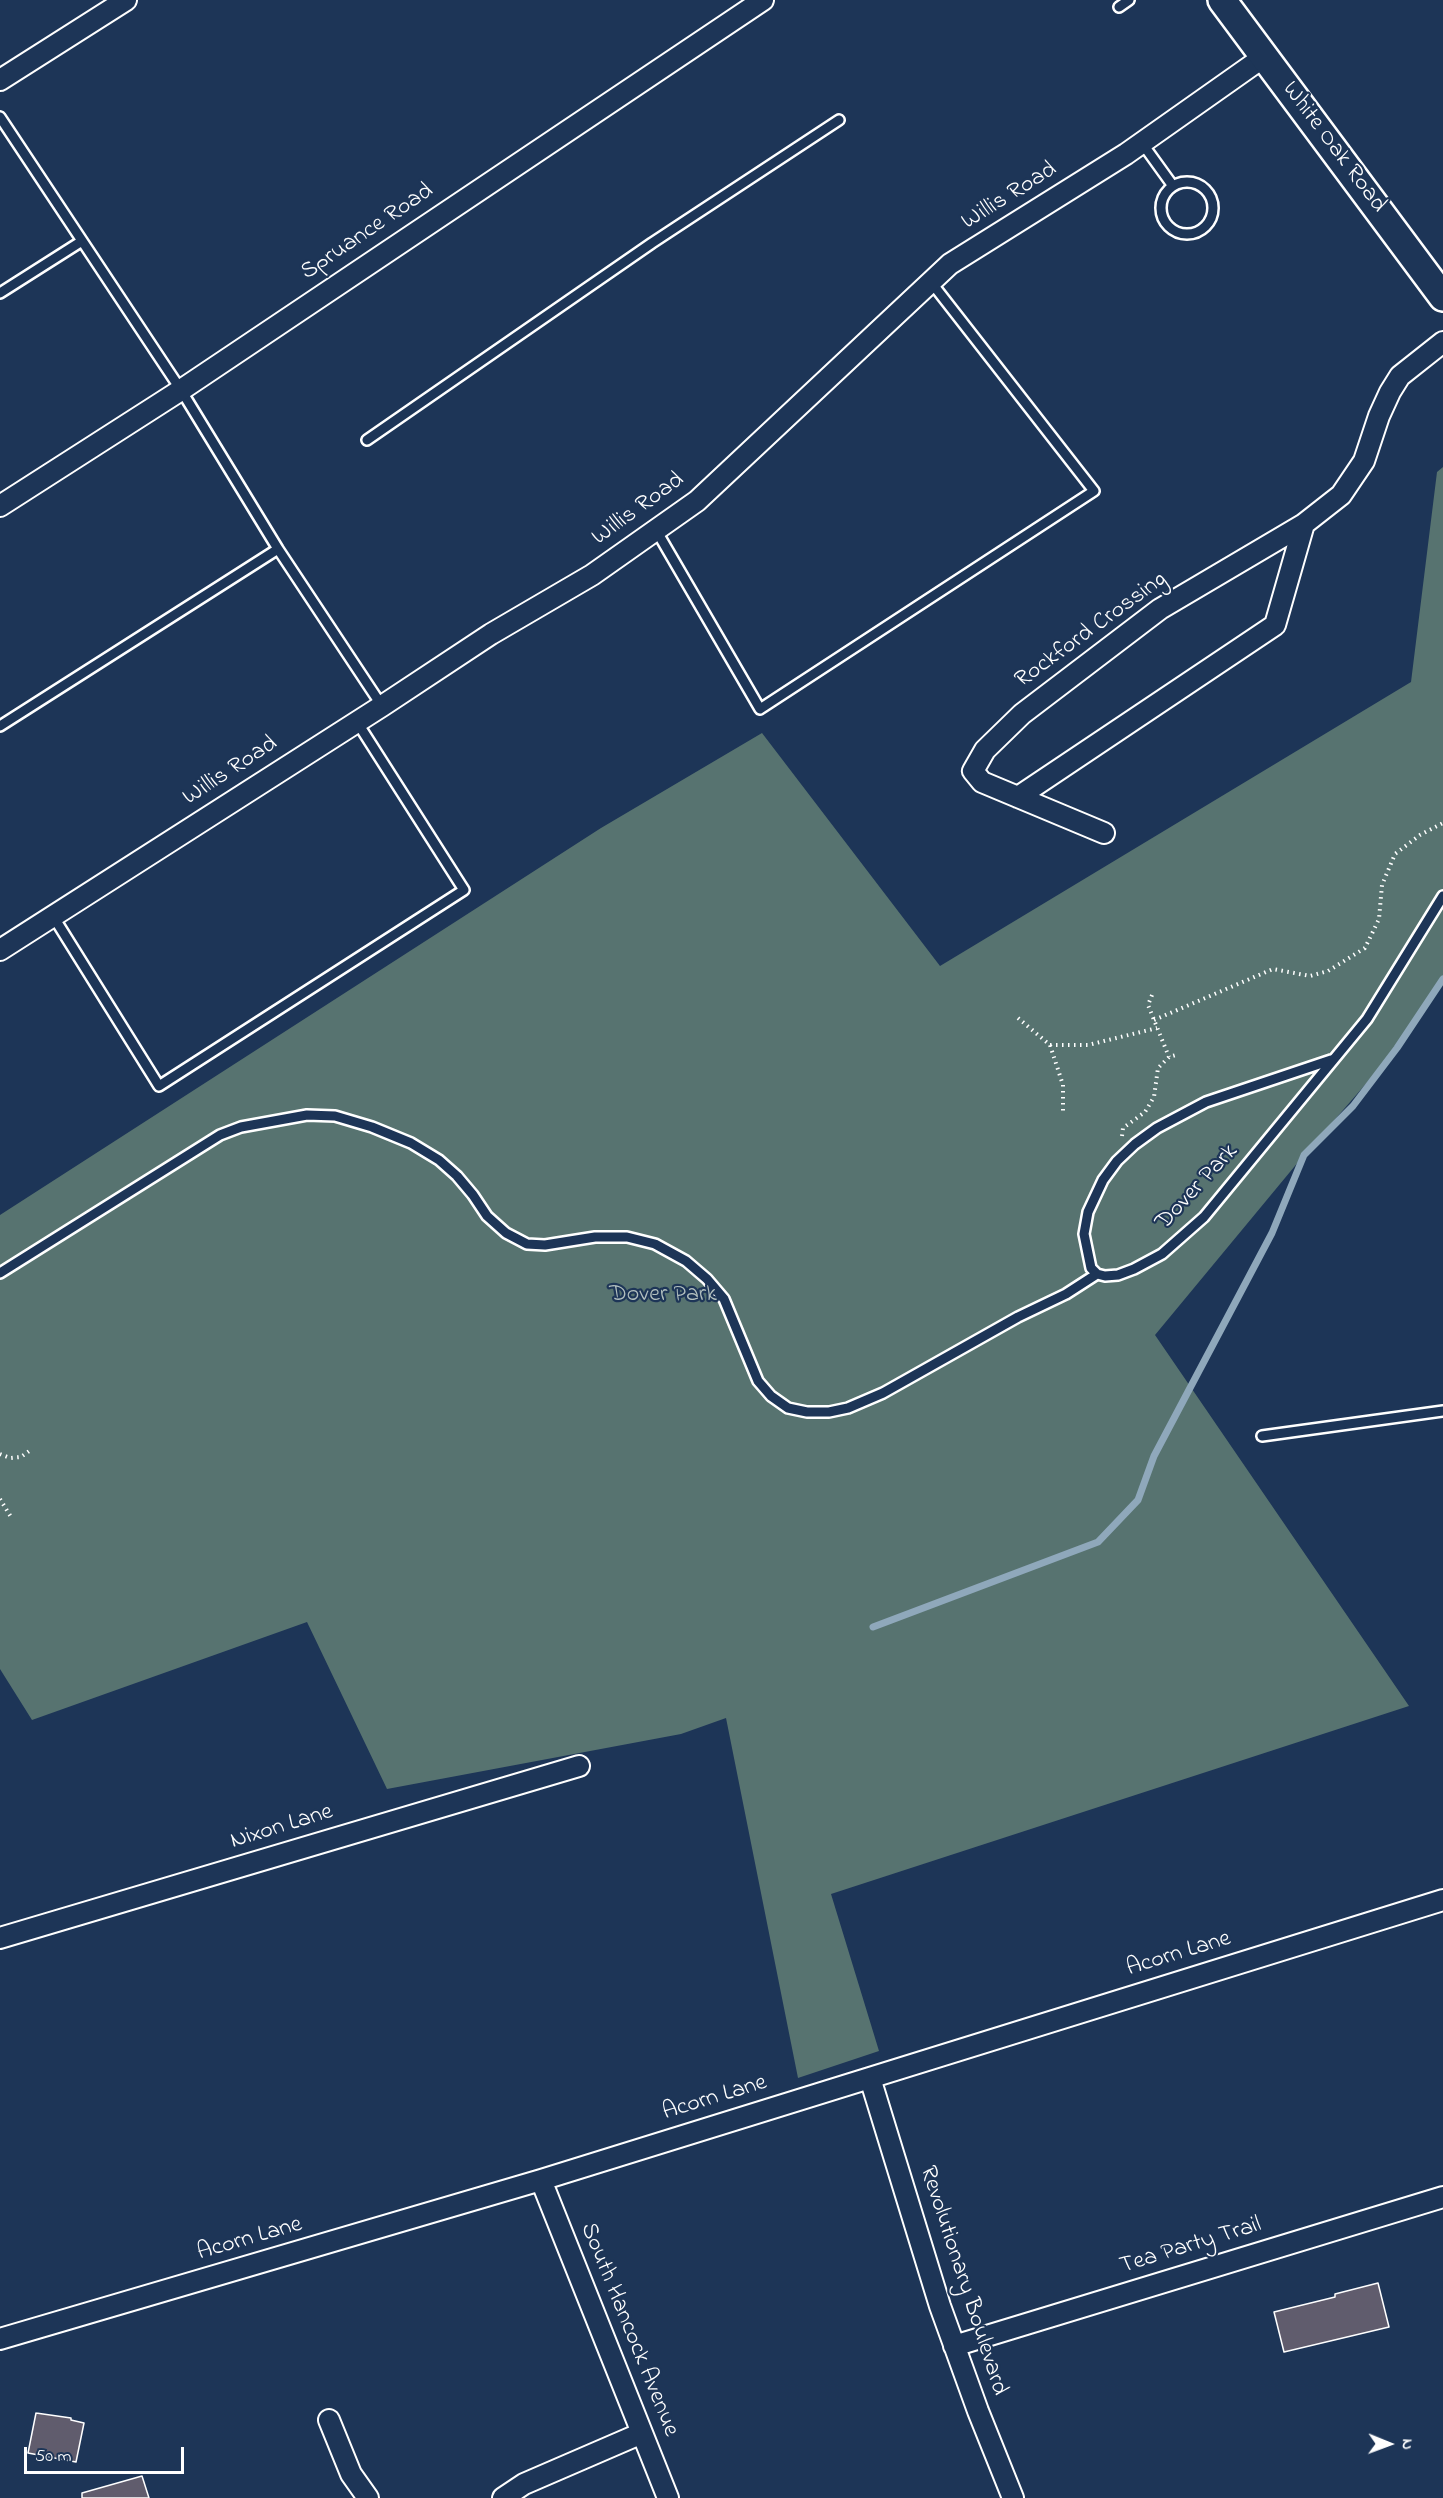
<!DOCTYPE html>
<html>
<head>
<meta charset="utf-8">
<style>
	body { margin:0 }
	#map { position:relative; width:1443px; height:2498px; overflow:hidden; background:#1d3557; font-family:"Indie Flower",sans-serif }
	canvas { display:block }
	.north { position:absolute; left:1359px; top:2414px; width:60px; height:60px; -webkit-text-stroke:4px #1d3557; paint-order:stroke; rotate:91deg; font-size:16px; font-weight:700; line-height:24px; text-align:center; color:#fff }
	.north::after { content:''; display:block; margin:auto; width:21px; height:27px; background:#fff; clip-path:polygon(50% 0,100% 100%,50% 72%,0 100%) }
	.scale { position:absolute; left:24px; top:2447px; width:160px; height:27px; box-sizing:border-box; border:3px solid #fff; border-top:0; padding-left:8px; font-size:18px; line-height:21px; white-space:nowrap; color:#fff; -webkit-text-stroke:4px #1d3557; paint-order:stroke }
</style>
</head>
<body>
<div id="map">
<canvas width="1443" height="2498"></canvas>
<div class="north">N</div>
<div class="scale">50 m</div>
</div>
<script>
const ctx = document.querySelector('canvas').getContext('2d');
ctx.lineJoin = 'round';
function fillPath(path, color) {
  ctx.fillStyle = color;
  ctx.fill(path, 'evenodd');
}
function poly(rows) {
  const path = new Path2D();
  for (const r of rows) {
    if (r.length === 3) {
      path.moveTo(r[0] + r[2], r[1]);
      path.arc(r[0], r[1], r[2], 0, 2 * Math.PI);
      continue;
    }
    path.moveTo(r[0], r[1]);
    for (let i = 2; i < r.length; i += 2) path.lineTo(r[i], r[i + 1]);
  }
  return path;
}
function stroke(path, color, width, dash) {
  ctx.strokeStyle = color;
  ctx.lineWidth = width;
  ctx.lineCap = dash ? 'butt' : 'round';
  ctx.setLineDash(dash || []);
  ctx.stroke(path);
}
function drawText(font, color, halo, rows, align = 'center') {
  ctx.font = font + ' "Indie Flower",sans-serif';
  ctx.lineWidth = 4.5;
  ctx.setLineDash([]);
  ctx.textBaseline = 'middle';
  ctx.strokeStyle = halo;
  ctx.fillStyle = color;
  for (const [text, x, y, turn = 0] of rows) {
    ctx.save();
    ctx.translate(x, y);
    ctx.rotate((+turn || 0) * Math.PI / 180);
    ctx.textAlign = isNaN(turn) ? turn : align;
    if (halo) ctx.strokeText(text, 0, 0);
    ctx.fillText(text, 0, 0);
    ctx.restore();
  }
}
fillPath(poly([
	[1443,467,1443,979,1397,1048,1304,1155,1155,1335,1409,1706,831,1894,879,2051,798,2078,726,1718,681,1734,387,1789,307,1622,32,1720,0,1669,0,1215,601,828,762,733,940,966,1411,682,1437,472]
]), '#577370');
stroke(poly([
	[873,1627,1098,1542,1138,1500,1154,1456,1272,1233,1304,1155,1353,1106,1397,1048,1443,979]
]), '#8fa8bb', 7);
const building = poly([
	[1378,2283,1389,2327,1284,2352,1274,2312,1335,2297,1335,2294,1378,2283],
	[36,2413,71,2418,71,2420,84,2423,76,2462,28,2453,36,2413],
	[142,2476,149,2498,82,2498,82,2493,142,2476]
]);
fillPath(building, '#605c6d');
stroke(building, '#fff', 1.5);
const lane = poly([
	[1119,7,1129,0],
	[0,117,181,390,278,549,382,706],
	[1142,143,1173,186],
	[1187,208,26],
	[0,293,82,241],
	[367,440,652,243,839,120],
	[656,530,760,709,1094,491,931,282],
	[0,726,278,549],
	[53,916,159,1086,464,890,357,722],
	[1331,1060,1206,1102,1157,1128,1135,1144,1117,1161,1103,1180,1088,1212,1084,1234,1091,1268,1097,1274,1105,1276,1118,1275,1134,1269,1162,1254,1204,1217,1367,1019,1443,896],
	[0,1273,220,1135,241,1127,307,1115,335,1116,372,1127,411,1143,439,1160,457,1176,473,1195,487,1216,506,1233,527,1244,545,1245,595,1237,627,1237,655,1244,686,1261,707,1279,724,1299,758,1381,771,1396,788,1408,807,1412,829,1412,848,1408,883,1393,1018,1317,1066,1294,1097,1274],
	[1262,1436,1443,1411]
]);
const street = poly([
	[0,80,126,0],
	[0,506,181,390,763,0],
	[1018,797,1275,625,1304,524],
	[1104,833,982,782,973,771,985,750,1022,714,1160,609,1304,524,1341,495,1364,461,1379,416,1390,392,1400,376,1443,342],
	[0,950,382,706,491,634,592,575,697,501,950,264,1126,154,1265,56],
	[0,1938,579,1766],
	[870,2078,940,2306,978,2411,1013,2498],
	[541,2180,668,2498],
	[0,2339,541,2180,1443,1900],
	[954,2346,1443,2197],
	[329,2420,351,2474,368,2498],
	[503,2498,524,2484,642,2433]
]);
const secondary = poly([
	[1222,0,1443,297]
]);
stroke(lane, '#fff', 14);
stroke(street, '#fff', 24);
stroke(secondary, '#fff', 32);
stroke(poly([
	[1152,995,1148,1005,1169,1057],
	[1018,1018,1050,1045,1063,1085,1063,1111],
	[1154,1020,1273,969,1310,976,1328,971,1365,948,1379,919,1382,885,1395,854,1420,835,1443,823],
	[1050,1045,1088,1045,1157,1028],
	[1122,1136,1123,1128,1145,1112,1154,1097,1158,1068,1169,1057,1179,1054],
	[0,1454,10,1458,21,1457,32,1449],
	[0,1499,11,1517]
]), '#fff', 4, [1.5, 4.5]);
stroke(lane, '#1d3557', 9);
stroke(street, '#1d3557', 20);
stroke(secondary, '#1d3557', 27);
drawText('24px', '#fff', '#1d3557', [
	["White Oak Road",1333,148,53],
	["Willis Road",1010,197,-32],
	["Spruance Road",368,233,-34],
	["Willis Road",639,510,-36],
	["Rockford Crossing",1092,631,-36],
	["Willis Road",231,772,-33],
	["Dover Park",1198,1188,-47],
	["Nixon Lane",282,1828,-17],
	["Acorn Lane",1179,1955,-17],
	["Acorn Lane",715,2099,-17],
	["Acorn Lane",250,2240,-16],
	["Tea Party Trail",1191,2247,-17],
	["Revolutionary Boulevard",962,2281,72],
	["South Hancock Avenue",628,2330,68]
]);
drawText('24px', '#b3c0bf', '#1d3557', [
	["Dover Park",663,1296]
]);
</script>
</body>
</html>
